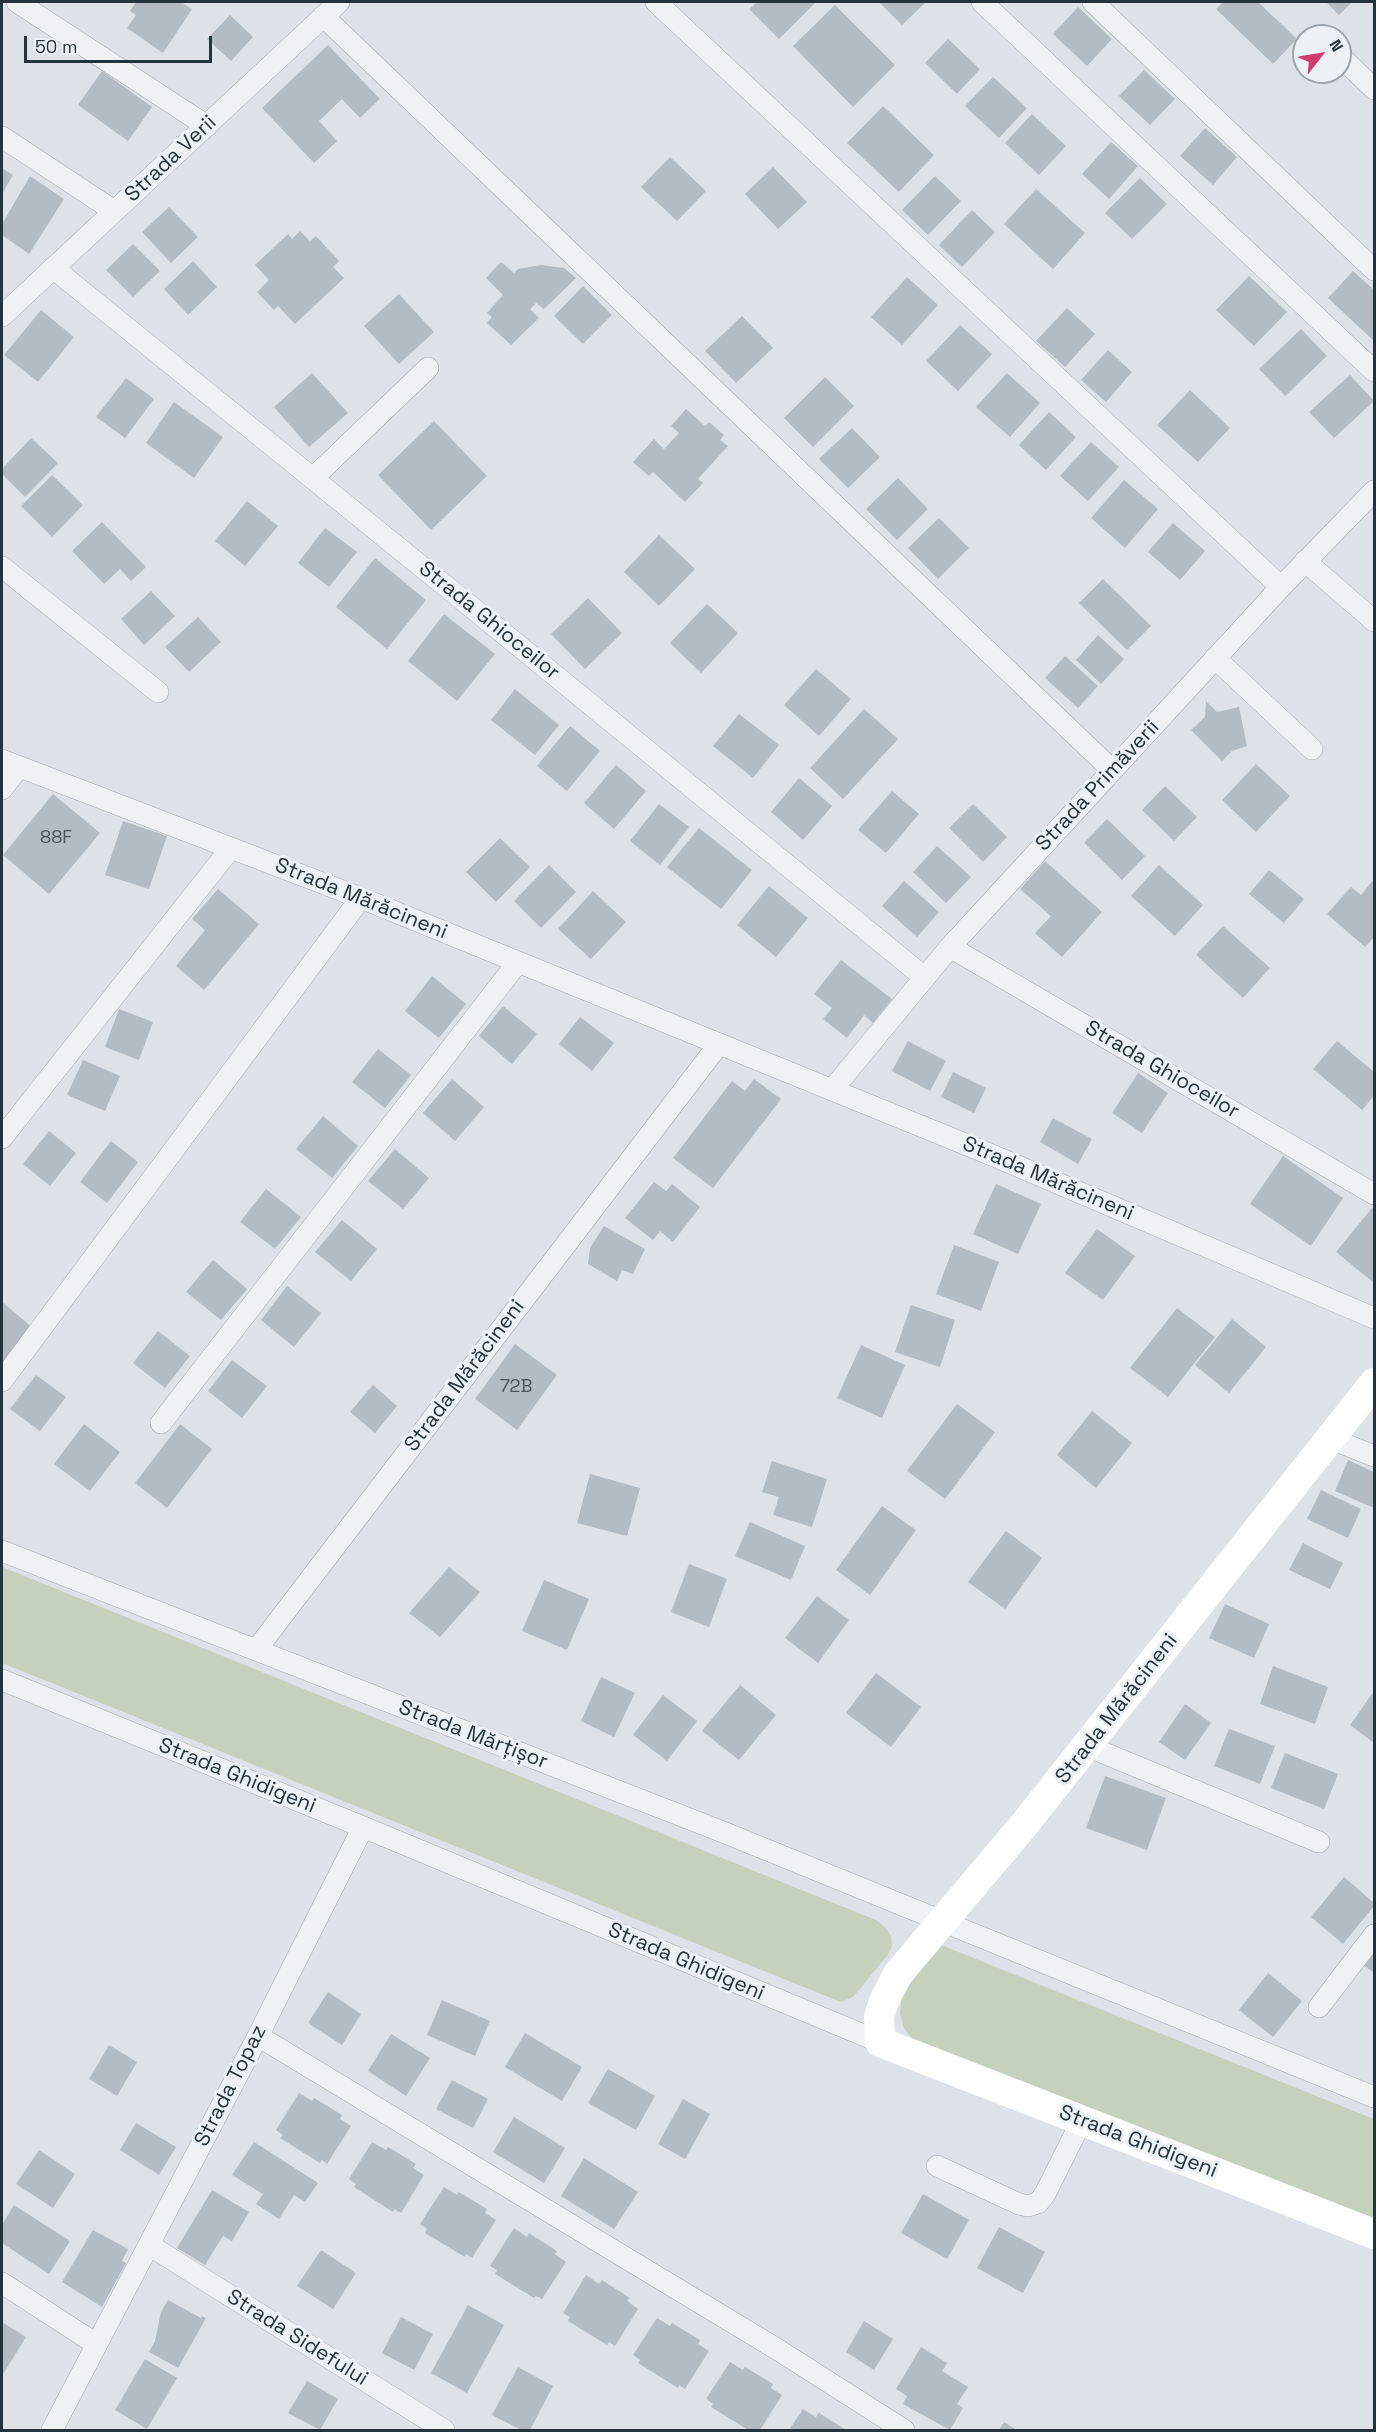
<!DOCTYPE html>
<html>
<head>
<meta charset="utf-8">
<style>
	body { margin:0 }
	#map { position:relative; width:1376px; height:2432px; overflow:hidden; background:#dce2e7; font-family:"Space Grotesk",sans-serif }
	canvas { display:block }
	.frame { position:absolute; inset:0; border:3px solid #25333d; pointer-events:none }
	.north { position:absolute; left:1292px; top:24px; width:60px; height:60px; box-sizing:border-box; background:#ebf1f4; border:2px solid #9ca5ab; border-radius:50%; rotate:59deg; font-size:16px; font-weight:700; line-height:24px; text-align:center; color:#25333d }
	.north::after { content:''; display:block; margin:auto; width:21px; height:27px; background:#d23b6e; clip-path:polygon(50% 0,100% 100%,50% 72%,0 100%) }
	.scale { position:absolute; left:24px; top:36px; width:188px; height:27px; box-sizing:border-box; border:3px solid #25333d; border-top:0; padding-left:8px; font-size:18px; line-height:21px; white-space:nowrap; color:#25333d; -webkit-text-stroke:4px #ebf1f4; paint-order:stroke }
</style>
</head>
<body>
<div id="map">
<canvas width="1376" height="2432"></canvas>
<div class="frame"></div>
<div class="north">N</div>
<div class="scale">50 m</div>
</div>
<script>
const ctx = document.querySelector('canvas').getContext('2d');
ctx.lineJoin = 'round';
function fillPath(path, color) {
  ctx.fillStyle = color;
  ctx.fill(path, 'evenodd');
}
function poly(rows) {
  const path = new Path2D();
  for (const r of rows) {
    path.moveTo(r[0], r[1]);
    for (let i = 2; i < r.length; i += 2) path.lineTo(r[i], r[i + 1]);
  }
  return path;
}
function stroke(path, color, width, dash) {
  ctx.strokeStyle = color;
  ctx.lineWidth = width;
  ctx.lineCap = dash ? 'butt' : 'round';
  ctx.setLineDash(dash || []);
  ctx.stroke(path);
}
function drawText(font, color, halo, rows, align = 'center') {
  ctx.font = font + ' "Space Grotesk",sans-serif';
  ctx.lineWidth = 6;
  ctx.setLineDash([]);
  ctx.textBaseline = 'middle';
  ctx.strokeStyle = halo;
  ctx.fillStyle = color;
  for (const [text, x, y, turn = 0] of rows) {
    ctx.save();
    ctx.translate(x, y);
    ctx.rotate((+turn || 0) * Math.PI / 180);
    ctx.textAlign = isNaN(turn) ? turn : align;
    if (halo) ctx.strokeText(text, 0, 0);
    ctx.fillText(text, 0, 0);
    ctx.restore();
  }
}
fillPath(poly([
	[2,1567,876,1920,886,1928,891,1936,892,1946,887,1956,853,1997,841,2002,2,1663],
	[941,1945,1374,2119,1374,2220,912,2038,904,2028,900,2013,901,1997,917,1973]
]), '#c6d1bd');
fillPath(poly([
	[136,2,181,2,192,9,163,53,127,28,136,15,130,11],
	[757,2,816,2,779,39,749,9],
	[879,2,926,2,902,25],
	[1223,2,1258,2,1297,39,1273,64,1216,9],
	[1326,2,1352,2,1339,15],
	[835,5,895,65,853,107,793,46],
	[1078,7,1112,39,1087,66,1053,34],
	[230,15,253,37,231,61,207,39],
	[948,39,980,69,957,94,925,63],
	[328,45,380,99,360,118,342,99,319,121,337,141,314,163,262,108],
	[1144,70,1175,99,1150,125,1119,96],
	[102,71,152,107,128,141,78,105],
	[993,77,1027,108,999,138,965,106],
	[883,106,934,155,899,192,847,143],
	[1032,114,1066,146,1039,175,1005,143],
	[1205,128,1237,157,1213,185,1180,156],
	[1111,142,1138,166,1109,199,1082,174],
	[670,157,706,191,677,221,641,187],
	[773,167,807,202,778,229,745,194],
	[2,168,13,175,2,194],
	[30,176,64,199,29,254,2,235,2,224],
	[935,176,961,201,928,235,902,210],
	[1140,178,1167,204,1132,239,1105,213],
	[1036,189,1085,233,1053,269,1004,224],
	[169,207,198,237,171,263,142,232],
	[972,210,995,232,962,267,939,245],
	[300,231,310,241,316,236,339,261,333,267,344,278,295,324,278,306,274,310,257,292,269,280,255,265,288,234,292,239],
	[133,244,160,271,133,297,106,270],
	[193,261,217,287,188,315,164,289],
	[501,262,514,273,518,269,541,265,564,268,576,278,544,309,536,303,530,309,539,318,511,345,487,323,492,317,487,313,503,295,486,278],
	[1353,271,1374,290,1374,341,1328,298],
	[1249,276,1287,312,1254,346,1216,310],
	[907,277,938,305,902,345,871,317],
	[583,286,612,315,583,344,554,316],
	[399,294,434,332,399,364,364,326],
	[1067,308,1095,334,1065,367,1036,341],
	[41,310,74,337,38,382,4,355],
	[742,316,773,348,736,383,705,351],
	[960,325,992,354,958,391,926,361],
	[1301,329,1327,356,1285,396,1259,369],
	[1108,350,1132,372,1106,402,1081,380],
	[312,373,348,413,309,447,274,407],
	[1007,373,1040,403,1010,437,976,407],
	[1350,375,1374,401,1334,438,1309,412],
	[825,377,854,406,813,447,784,418],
	[126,378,154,399,125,438,96,417],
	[1190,390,1230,428,1198,462,1157,425],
	[174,402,223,437,194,478,146,443],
	[686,409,705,426,709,422,724,435,720,440,728,446,698,479,703,483,685,502,653,472,649,476,633,462,654,439,664,449,679,433,671,426],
	[1049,412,1076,437,1046,470,1019,445],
	[434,421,487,476,431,530,378,475],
	[852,428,880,457,848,488,819,459],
	[31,438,58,463,25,497,2,474,2,469],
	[1091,442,1119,467,1088,501,1060,476],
	[52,475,83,505,52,537,21,506],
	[898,478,928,509,897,540,866,509],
	[1124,480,1158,509,1125,548,1091,518],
	[247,501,278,526,245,566,215,541],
	[939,518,969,548,938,579,908,548],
	[102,522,146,567,131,581,120,569,104,584,72,551],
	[1173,523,1205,551,1180,580,1148,552],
	[325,528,357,552,329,587,298,563],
	[659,535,695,569,659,606,624,572],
	[375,558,426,600,387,649,336,607],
	[1103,579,1151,626,1127,650,1079,603],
	[151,591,175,616,144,645,121,619],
	[588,598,622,633,585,669,551,634],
	[707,604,738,633,701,673,670,643],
	[444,614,495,654,457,701,408,661],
	[198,617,221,642,189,672,165,647],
	[1098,635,1124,659,1101,684,1076,660],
	[1065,656,1098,686,1078,708,1045,678],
	[816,669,851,699,819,736,784,705],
	[515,689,559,725,535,755,491,720],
	[1206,701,1217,712,1239,707,1247,746,1232,751,1222,761,1191,730,1205,717],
	[864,709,898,739,843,799,810,768],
	[739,714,779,745,753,778,713,746],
	[570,726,600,751,567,791,537,766],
	[1256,764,1290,796,1256,832,1222,800],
	[616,765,646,791,614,829,584,803],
	[799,778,832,806,803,840,771,812],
	[1165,786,1197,817,1174,841,1142,810],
	[892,791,919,814,886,853,858,830],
	[53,794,100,833,49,894,3,855],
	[659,804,689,827,660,865,630,841],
	[973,804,1007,837,983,862,949,828],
	[1107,819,1145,856,1122,880,1084,843],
	[123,821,167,836,149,889,105,875],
	[699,828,752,870,721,909,667,867],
	[500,838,530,867,496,902,466,872],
	[937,846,971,877,946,903,913,872],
	[1045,861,1102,912,1062,957,1035,933,1051,916,1020,889],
	[549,865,576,892,541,928,514,901],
	[1159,865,1203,905,1175,936,1131,896],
	[1269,870,1304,899,1284,923,1249,894],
	[1374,879,1374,937,1365,947,1327,914,1351,887,1361,895],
	[904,881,939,912,917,937,882,906],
	[769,886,808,918,776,957,737,925],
	[218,889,259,924,204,990,176,966,205,930,192,919],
	[593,891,626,922,591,959,558,929],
	[1223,926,1270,968,1243,998,1196,955],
	[841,960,892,999,873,1023,864,1015,847,1038,823,1019,832,1008,814,994],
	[432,976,466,1004,439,1038,405,1011],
	[503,1006,537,1034,512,1064,479,1036],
	[119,1009,153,1022,139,1060,105,1047],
	[580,1017,614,1043,592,1071,559,1044],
	[908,1041,946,1061,930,1091,892,1071],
	[1337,1041,1374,1072,1374,1096,1362,1110,1313,1069],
	[378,1049,411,1075,385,1108,352,1082],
	[83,1060,120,1076,105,1111,67,1095],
	[953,1072,986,1088,974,1113,941,1097],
	[1138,1073,1168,1093,1142,1133,1112,1113],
	[452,1079,484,1107,455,1141,423,1113],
	[754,1079,781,1099,713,1188,673,1158,732,1081,745,1091],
	[323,1116,358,1146,332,1178,296,1149],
	[1053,1118,1092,1139,1078,1164,1040,1142],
	[49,1131,76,1153,50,1186,23,1164],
	[111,1141,138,1162,107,1203,80,1182],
	[395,1149,429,1178,403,1209,368,1181],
	[1283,1156,1343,1198,1311,1246,1250,1204],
	[654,1182,666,1191,672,1184,700,1207,673,1242,660,1231,653,1240,625,1218],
	[996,1184,1041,1204,1018,1254,973,1234],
	[266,1189,301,1217,275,1249,240,1222],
	[1372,1208,1374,1210,1373,1282,1336,1252],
	[342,1220,377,1249,351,1281,315,1252],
	[604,1226,645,1249,633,1274,622,1270,617,1281,588,1264,590,1248],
	[1097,1229,1135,1256,1103,1300,1065,1273],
	[954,1245,999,1262,981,1311,936,1294],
	[213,1260,247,1289,221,1320,186,1292],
	[287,1286,321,1313,294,1347,261,1320],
	[2,1302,33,1328,2,1368],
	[911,1305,955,1320,940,1367,895,1352],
	[1177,1308,1215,1337,1168,1397,1130,1368],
	[1232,1319,1266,1347,1229,1393,1195,1365],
	[158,1331,190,1356,165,1388,133,1363],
	[515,1344,557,1375,517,1430,475,1399],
	[861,1345,905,1365,882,1418,837,1398],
	[232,1360,267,1386,242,1418,208,1391],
	[36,1375,66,1397,40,1431,10,1409],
	[373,1385,397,1406,375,1433,350,1412],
	[957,1404,995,1432,945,1499,907,1471],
	[1092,1411,1132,1443,1096,1488,1057,1455],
	[84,1424,120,1452,90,1491,54,1464],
	[180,1424,212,1449,167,1508,135,1483],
	[1348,1460,1374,1472,1374,1508,1335,1491],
	[772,1461,827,1479,812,1527,773,1515,779,1497,762,1492],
	[590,1474,640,1488,627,1536,577,1523],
	[1321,1490,1361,1509,1348,1538,1307,1519],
	[882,1506,916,1530,870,1595,836,1570],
	[750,1522,805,1546,791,1580,735,1556],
	[1006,1531,1042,1558,1005,1609,968,1582],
	[1303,1543,1343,1563,1330,1589,1289,1570],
	[689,1564,727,1579,709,1627,671,1612],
	[449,1567,480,1592,440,1637,409,1613],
	[544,1580,589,1599,567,1650,522,1631],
	[817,1596,849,1620,818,1663,785,1638],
	[1225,1604,1269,1624,1254,1658,1209,1638],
	[1273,1666,1328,1687,1315,1724,1260,1704],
	[876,1673,921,1707,891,1747,846,1713],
	[601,1677,635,1693,614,1737,581,1721],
	[740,1685,776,1715,739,1760,702,1731],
	[1374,1691,1374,1743,1350,1725],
	[663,1695,697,1721,667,1761,633,1735],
	[1185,1704,1211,1723,1185,1760,1159,1742],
	[1229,1729,1275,1746,1260,1784,1214,1766],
	[1285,1753,1338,1774,1324,1809,1271,1788],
	[1105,1776,1166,1798,1147,1850,1086,1828],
	[1344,1877,1374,1903,1374,1906,1343,1944,1311,1917],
	[1374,1947,1374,1973,1362,1964],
	[1268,1973,1302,2001,1273,2037,1239,2010],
	[328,1992,361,2014,342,2045,308,2023],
	[442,2000,490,2021,475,2056,427,2035],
	[525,2033,582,2067,562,2101,505,2067],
	[391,2034,430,2058,406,2096,368,2071],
	[109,2045,137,2062,117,2096,89,2079],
	[608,2069,655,2096,636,2130,588,2103],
	[452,2080,488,2099,473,2128,436,2109],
	[299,2093,312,2101,314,2098,342,2115,340,2119,351,2126,327,2164,322,2160,320,2163,280,2138,283,2135,276,2130],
	[683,2099,710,2114,685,2159,658,2144],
	[514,2117,565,2148,544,2183,493,2152],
	[136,2123,176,2147,159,2175,120,2150],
	[254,2142,318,2183,305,2202,294,2195,279,2219,256,2204,263,2194,232,2175],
	[372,2142,386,2150,388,2147,416,2164,413,2168,424,2175,401,2213,395,2209,393,2212,354,2187,356,2184,349,2179],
	[39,2150,75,2174,53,2208,16,2184],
	[584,2158,638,2192,614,2229,561,2196],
	[444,2187,457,2195,459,2192,487,2209,485,2213,496,2220,472,2258,466,2254,465,2257,425,2233,427,2229,420,2224],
	[212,2190,249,2212,232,2241,223,2236,205,2265,177,2248],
	[923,2194,969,2220,947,2259,901,2233],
	[14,2205,70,2241,49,2274,2,2243,2,2225],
	[999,2227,1045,2252,1023,2293,977,2268],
	[514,2228,527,2237,529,2233,557,2251,555,2254,566,2262,542,2299,536,2296,534,2298,495,2274,497,2270,490,2266],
	[93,2230,128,2249,122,2261,126,2263,102,2307,62,2282],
	[321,2250,356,2273,333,2309,297,2286],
	[586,2275,599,2284,602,2280,630,2298,627,2301,638,2309,615,2346,609,2342,607,2345,568,2321,570,2317,563,2313],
	[168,2300,201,2318,202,2316,206,2318,178,2368,149,2352,155,2341,161,2312],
	[468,2305,504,2325,467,2393,431,2373],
	[401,2317,433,2334,414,2370,382,2353],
	[657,2318,670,2326,672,2323,700,2340,698,2344,709,2351,685,2389,679,2385,678,2388,638,2363,640,2360,633,2355],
	[864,2321,893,2339,874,2370,846,2352],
	[2,2322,26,2337,2,2376],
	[921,2347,947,2363,942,2371,968,2387,957,2404,963,2408,950,2430,903,2404,907,2396,896,2389],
	[145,2359,177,2378,147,2429,115,2410],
	[730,2362,743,2370,745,2367,773,2384,771,2388,782,2395,760,2430,748,2430,711,2407,713,2404,706,2399],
	[518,2367,553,2386,530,2430,521,2430,492,2415],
	[307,2381,338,2399,320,2430,288,2413],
	[803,2409,816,2417,819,2413,846,2430,789,2430],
	[1004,2422,1017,2430,999,2430]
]), '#b3bcc4');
const street = poly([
	[17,2,207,126],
	[656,2,1281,587],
	[982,2,1374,371],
	[1093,2,1374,270],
	[323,16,1112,770],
	[1340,56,1374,89],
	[2,137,114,211],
	[53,268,464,601,924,977],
	[2,316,339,2],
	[313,478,428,368],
	[1305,561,1374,621],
	[2,567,158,692],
	[1215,658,1312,749],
	[2,760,361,898,518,962,987,1153,1374,1318],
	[2,789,19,767],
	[950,947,1374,1194],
	[832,1090,950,947,1281,587,1374,491],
	[2,1138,231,848],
	[2,1381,361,898],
	[161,1423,518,962],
	[1332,1439,1374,1456],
	[2,1551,723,1832,1374,2097],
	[256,1650,719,1044],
	[2,1680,363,1827,880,2042],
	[1087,1746,1319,1842],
	[1319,2007,1374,1935],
	[258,2036,780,2351,904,2430],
	[937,2166,1019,2204,1028,2206,1038,2203,1045,2194,1082,2120],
	[149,2245,444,2430],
	[2,2283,96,2344],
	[52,2430,258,2036,363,1827]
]);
stroke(street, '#a1aab1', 22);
stroke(street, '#eff2f5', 21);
stroke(poly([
	[1374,1383,1023,1826,898,1974,884,2001,879,2017,880,2042,1374,2234]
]), '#fff', 30);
drawText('18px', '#48555f', null, [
	["88F",56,838],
	["72B",516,1387]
]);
drawText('21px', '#25333d', '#ebf1f4', [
	["Strada Verii",171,159,-43],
	["Strada Ghioceilor",489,621,39],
	["Strada Primăverii",1098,786,-47],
	["Strada Mărăcineni",361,899,22],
	["Strada Ghioceilor",1162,1070,30],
	["Strada Mărăcineni",1048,1179,23],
	["Strada Mărăcineni",465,1376,-53],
	["Strada Mărăcineni",1117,1709,-52],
	["Strada Mărțișor",473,1735,21],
	["Strada Ghidigeni",237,1776,22],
	["Strada Ghidigeni",686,1962,23],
	["Strada Topaz",231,2086,-63],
	["Strada Ghidigeni",1138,2142,21],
	["Strada Sidefului",297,2338,32]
]);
</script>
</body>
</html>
